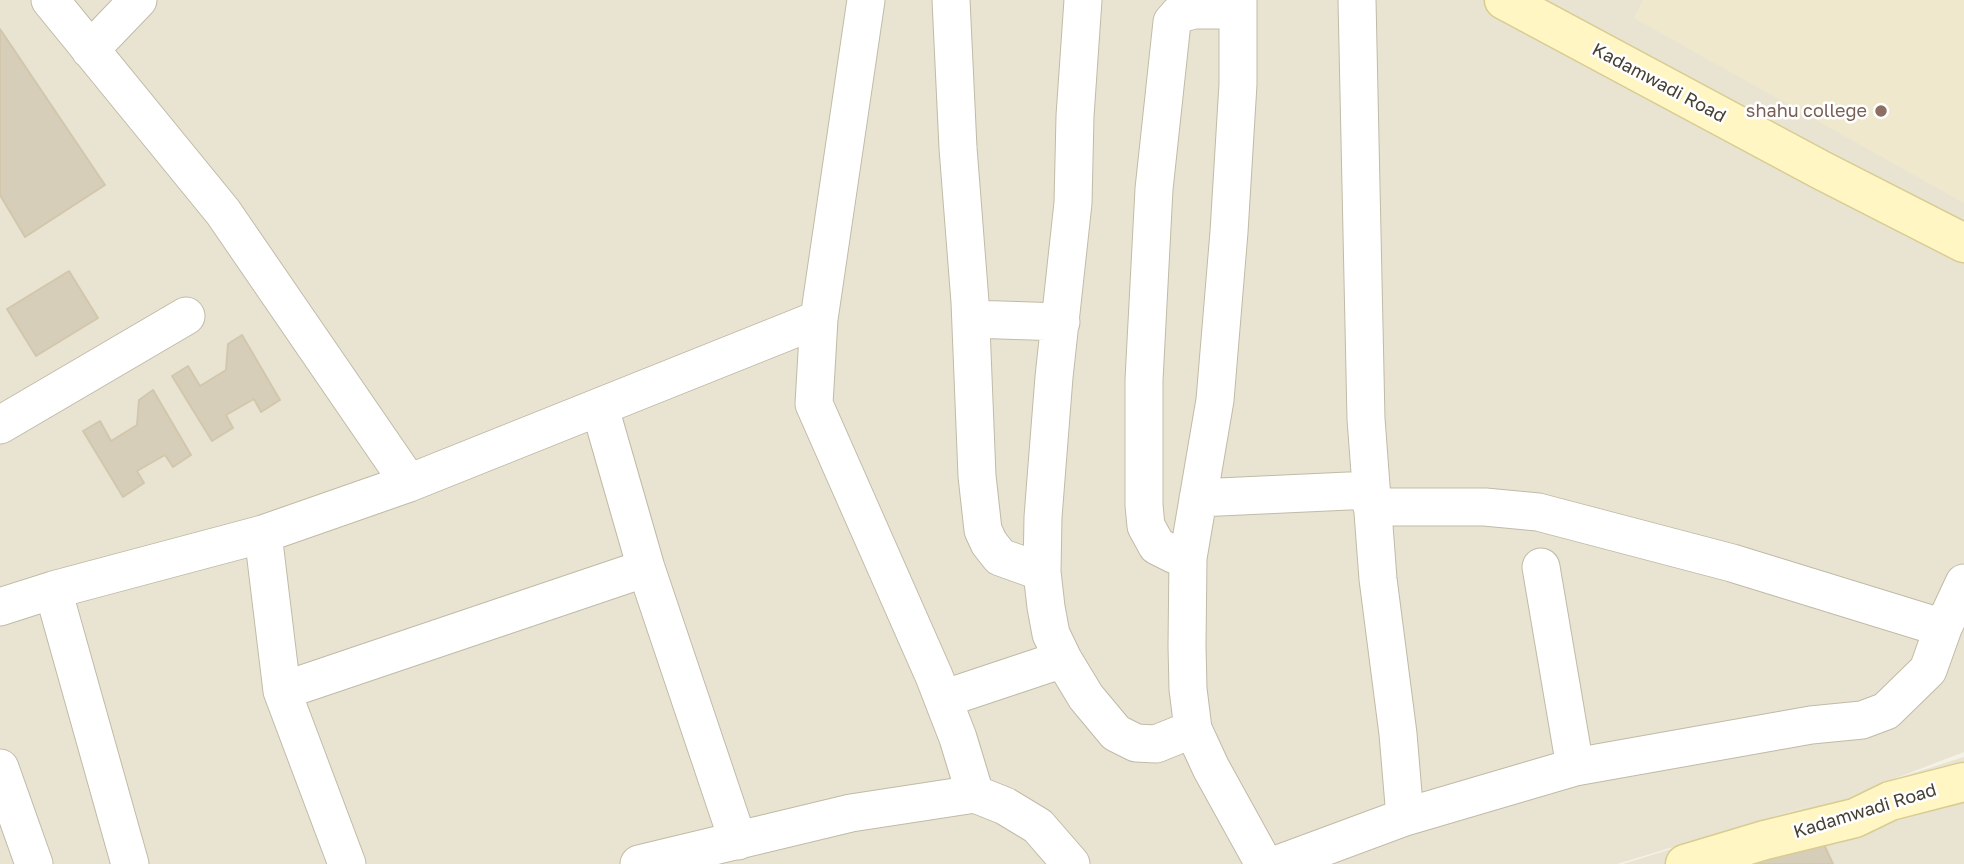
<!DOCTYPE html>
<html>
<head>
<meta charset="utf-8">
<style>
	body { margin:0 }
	canvas { display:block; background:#f4f1e5 }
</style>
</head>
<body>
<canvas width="1964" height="864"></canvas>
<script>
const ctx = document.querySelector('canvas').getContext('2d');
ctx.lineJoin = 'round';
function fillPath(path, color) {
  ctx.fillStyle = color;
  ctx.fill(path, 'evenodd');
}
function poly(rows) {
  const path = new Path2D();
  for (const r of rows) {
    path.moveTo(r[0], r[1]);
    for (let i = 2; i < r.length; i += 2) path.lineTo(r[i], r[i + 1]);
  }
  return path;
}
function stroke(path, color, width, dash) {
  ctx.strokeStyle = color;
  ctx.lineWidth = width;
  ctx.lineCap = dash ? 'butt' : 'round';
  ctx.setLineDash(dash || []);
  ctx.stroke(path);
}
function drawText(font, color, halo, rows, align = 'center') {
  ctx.font = font + ' "Golos Text",sans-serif';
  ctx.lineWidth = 5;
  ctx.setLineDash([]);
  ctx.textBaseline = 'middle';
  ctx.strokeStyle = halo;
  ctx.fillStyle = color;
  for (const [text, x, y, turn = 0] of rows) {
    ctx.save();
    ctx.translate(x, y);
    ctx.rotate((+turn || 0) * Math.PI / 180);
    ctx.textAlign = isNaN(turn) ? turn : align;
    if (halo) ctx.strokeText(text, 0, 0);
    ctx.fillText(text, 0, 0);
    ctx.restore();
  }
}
fillPath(poly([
	[0,0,1505,0,1964,243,1964,752,1891,780,1964,757,1964,864,1623,864,1832,799,1617,864,0,864],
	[1513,0,1964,0,1964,234]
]), '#e9e4d2');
fillPath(poly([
	[1643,0,1964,0,1964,203,1634,18]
]), '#efe8cd');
const building = poly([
	[0,29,105,185,25,237,0,195,0,29],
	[69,271,98,318,36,356,7,309,69,271],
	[242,335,280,400,261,412,254,399,226,415,233,428,212,441,172,376,188,366,200,386,226,370,228,344,242,335],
	[153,390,191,455,173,467,165,455,137,471,144,483,123,497,83,431,100,421,111,441,137,425,139,400,153,390],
	[1820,836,1833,864,1738,864,1820,836]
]);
fillPath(building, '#d7ceb9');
stroke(building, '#d2c7ac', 2);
const street = poly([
	[50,0,223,212,409,483],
	[951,0,958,148,970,302,977,476,983,530,989,543,1000,557,1042,572],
	[1083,0,1075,116,1073,203,1054,377,1043,517,1042,572,1046,607,1051,634,1063,659,1086,697,1116,733,1136,743,1156,744,1193,729],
	[1238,0,1238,84,1229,232,1215,400,1188,558,1187,646,1188,689,1193,729,1211,768,1264,864],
	[90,50,138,0],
	[819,319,814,404,934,676,958,738,975,794],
	[971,319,1061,322],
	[600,408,646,568,738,841],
	[0,425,186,316],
	[1198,498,1370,490],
	[1372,507,1485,507,1538,512,1732,563,1943,628],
	[263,534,282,691,347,864],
	[1188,558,1175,555,1157,546,1146,526,1144,505,1144,380,1154,189,1172,22,1179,14,1194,10,1238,10],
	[1541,567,1575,767],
	[53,590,130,864],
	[0,607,53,590,263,534,409,483,819,319,866,0],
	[282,691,646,568],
	[943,699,1063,659],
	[0,768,34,864],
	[1405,817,1575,767,1811,725,1862,720,1886,711,1928,670,1943,628,1964,583],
	[639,864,851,813,975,794,1005,806,1038,826,1071,864],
	[1278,864,1405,817,1398,734,1378,579,1366,419,1357,0]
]);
const secondary = poly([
	[1504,0,1821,170,1964,243],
	[1685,864,1765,840,1855,818,1890,801,1964,782]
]);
stroke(street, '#c1baa7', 39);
stroke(secondary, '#d8cc90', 41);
stroke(street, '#fff', 37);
stroke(secondary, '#fff6c4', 38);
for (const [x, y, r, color] of [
	[1881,111,7,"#8d6e63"]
]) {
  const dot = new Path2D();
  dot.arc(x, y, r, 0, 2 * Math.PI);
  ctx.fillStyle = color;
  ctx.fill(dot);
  stroke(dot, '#fff', 2.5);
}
drawText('18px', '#474134', '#fff', [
	["Kadamwadi Road",1659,83,28],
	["Kadamwadi Road",1865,811,-17]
]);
drawText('18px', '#785e54', '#fff', [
	["shahu college",1867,111]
], 'right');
</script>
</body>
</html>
